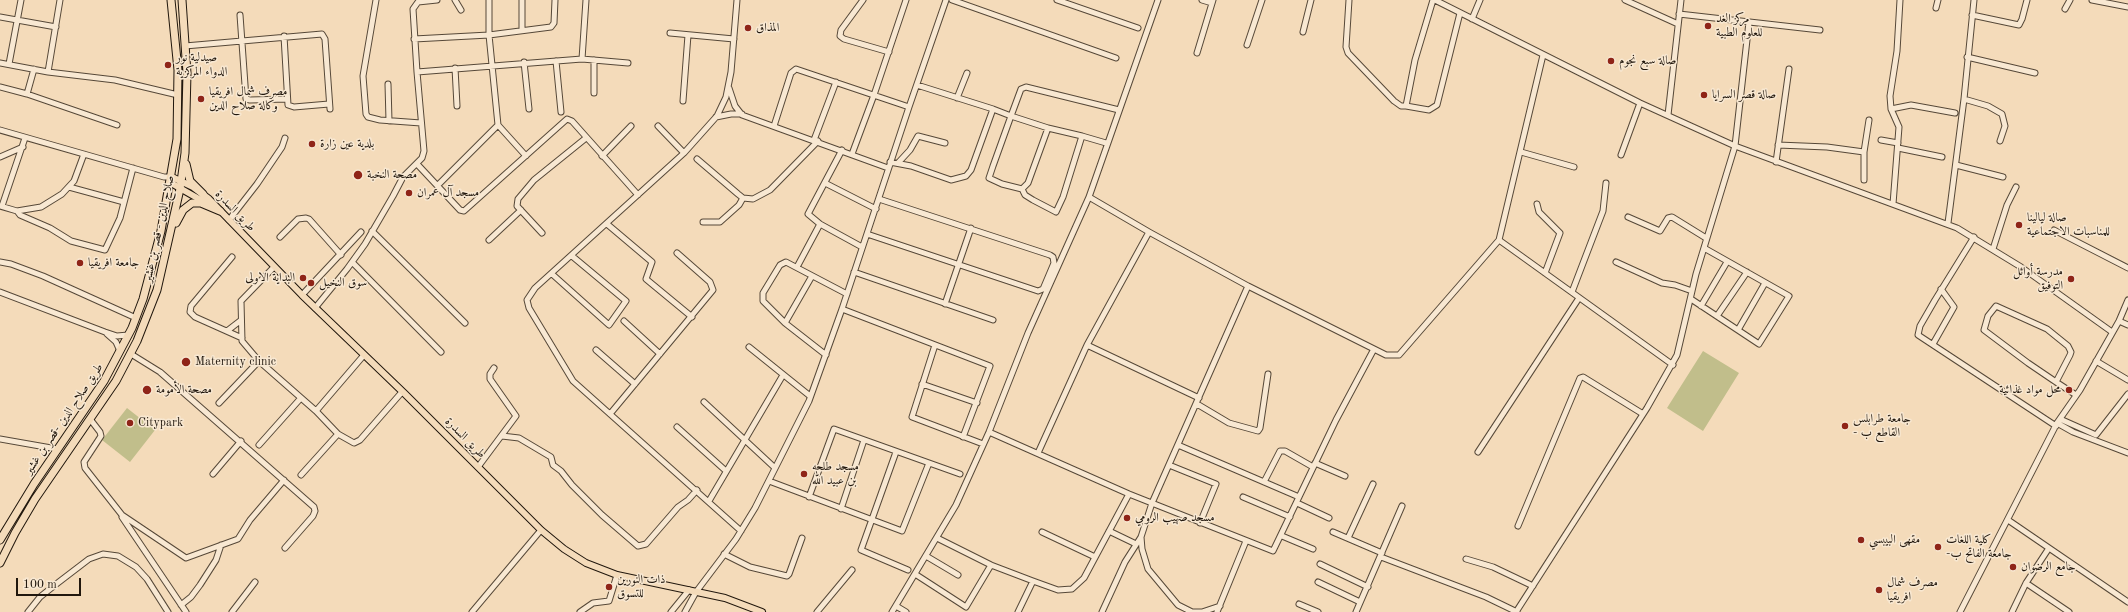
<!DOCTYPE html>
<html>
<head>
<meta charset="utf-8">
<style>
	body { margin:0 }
	#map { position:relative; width:2128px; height:612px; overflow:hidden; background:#f4dbba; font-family:"Old Standard TT",serif }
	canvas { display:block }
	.scale { position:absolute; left:16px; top:578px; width:65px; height:18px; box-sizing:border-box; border:2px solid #21170d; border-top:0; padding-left:5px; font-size:12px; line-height:14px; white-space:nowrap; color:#21170d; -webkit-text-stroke:3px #f8e8d2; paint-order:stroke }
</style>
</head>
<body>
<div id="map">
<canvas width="2128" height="612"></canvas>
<div class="scale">100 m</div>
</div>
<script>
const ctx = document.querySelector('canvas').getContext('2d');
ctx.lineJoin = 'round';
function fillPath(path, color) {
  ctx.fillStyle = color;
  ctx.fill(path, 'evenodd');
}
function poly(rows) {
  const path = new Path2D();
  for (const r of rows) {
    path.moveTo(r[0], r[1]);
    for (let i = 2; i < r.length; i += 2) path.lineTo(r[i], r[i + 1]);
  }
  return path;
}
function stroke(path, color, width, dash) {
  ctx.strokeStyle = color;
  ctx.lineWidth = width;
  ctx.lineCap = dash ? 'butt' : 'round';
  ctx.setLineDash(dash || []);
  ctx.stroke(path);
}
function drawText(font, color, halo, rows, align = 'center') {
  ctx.font = font + ' "Old Standard TT",Amiri,serif';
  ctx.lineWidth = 3;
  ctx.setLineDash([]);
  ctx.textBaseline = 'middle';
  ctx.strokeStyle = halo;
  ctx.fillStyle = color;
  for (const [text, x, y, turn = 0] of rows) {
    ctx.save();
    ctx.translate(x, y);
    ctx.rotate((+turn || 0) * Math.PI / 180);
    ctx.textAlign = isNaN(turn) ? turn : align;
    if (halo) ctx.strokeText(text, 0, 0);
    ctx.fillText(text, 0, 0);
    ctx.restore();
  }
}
fillPath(poly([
	[1703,351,1739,373,1703,431,1667,408],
	[127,408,155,430,130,462,102,440]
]), '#c1be8b');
const minor = poly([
	[376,0,363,76,366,114,368,117,380,120,421,123],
	[455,0,461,10],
	[586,0,582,59,628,63],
	[737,0,731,72,726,97,717,116,684,153,535,288,527,300,529,308,573,381,741,531],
	[863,0,841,30,840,36,844,39,889,52],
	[952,0,1116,58],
	[1057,0,1138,28],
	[1202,0,1212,3],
	[1349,0,1346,47,1348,53,1394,101,1401,106,1406,106,1415,60,1433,0],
	[1435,0,1640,103,1735,146,1957,228,2021,267,2112,332],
	[1625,0,1678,24],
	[2092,0,2128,7],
	[1936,8,1938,0],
	[2065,9,2070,0],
	[1679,14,1820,30],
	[240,15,246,99,250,100,287,99],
	[1972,15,2019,25,2022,19,2027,0],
	[0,17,56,27],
	[1472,19,1480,0],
	[522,30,522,0],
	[1303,32,1311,0],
	[670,33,734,39],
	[284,36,288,105,294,107,329,104],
	[414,39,489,35,551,27,554,23,555,0],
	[1247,45,1262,0],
	[185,46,322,34,325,39,330,109],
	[1197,53,1213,0],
	[1967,57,2035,73],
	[556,61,561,112],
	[524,62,529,109],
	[0,63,48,72,115,80,178,95],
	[9,64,21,0],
	[455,68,457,106],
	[48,72,60,0],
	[417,72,413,9,418,2,437,0],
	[388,84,389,121],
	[917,85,993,109,1011,116,1048,128,1082,136,1063,197,1056,212,1033,200,1025,195,1022,189,1002,184,989,178,993,166,1011,116,1021,89,1026,87,1119,110],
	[0,87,27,94,34,69],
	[729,88,735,106,742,115,888,168],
	[594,93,594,60],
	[27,94,117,125],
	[957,98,967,73],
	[1964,99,1988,106,2002,114,2005,126,2000,141],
	[683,101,688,35],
	[1406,106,1429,110,1437,105,1460,13],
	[1891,109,1911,105,1955,113],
	[1668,115,1681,0],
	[716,117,731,114,742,114],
	[498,125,526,156],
	[658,126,684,153],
	[774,126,791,73,796,69,909,107],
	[0,130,164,177,172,177],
	[1082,136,1106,143],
	[814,140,836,82],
	[1881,140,1898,143],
	[1778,145,1827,147,1864,152],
	[1898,148,1942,157],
	[842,150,808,214,820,224,862,247],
	[1521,152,1574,167],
	[852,154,874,95,906,0],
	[1621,155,1640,103],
	[602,156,631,126],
	[0,157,23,147],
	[697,159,738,194,743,198,753,199,770,190,818,141],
	[890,162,911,166,951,180,966,176,971,170,993,109],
	[1776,162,1789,69],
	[898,163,910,150,918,136,945,143],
	[417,164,460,210,464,211,567,119,572,121,638,195],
	[1956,165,2003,177],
	[1864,180,1864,152,1869,120],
	[825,183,876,209],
	[438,185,498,125,489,35,489,0],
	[69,187,124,202],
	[1022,189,1028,183,1048,128],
	[1089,197,1149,232,1248,286,1386,355,1399,355,1499,240,1543,55],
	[1537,204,1539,212,1560,233,1545,273],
	[1893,204,1899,127,1891,109,1890,96,1897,51,1900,0],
	[0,206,17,211,20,215,50,228,71,241,105,250,120,218,133,168],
	[2,206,25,138],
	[17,211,41,207,62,194,74,181,84,154],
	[1628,217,1660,231,1668,218,1672,217,1706,238],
	[229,220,257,184,282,147,285,138],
	[703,222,720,222,739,205,743,198],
	[1948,223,1964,99,1974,0],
	[607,224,652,262,646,279,692,317],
	[2054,230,2128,268],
	[372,231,465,323],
	[542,233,517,206,518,199,534,180,586,138],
	[867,234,1038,291,1043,289,1054,263,1053,257,1050,255,879,199],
	[280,237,298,219,306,218,309,219,341,255],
	[1974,237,1935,300,1920,326,1918,335,2056,426],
	[489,240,521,210],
	[1499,240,1673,365],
	[1993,249,2007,205,2016,187],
	[232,257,191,306,190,312,195,317,242,338],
	[0,262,11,264,43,276,136,318],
	[352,262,441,352],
	[1616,262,1662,283,1675,285,1692,291],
	[274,267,241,301,242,341,259,361,316,411,338,434,354,443,360,440,402,392],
	[797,267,820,224],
	[854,272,993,320],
	[552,274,609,325,626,301,572,256],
	[0,292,105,332,117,336,128,335],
	[1572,292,1603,211,1606,183],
	[302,295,361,232],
	[1691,299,1759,344,1789,296,1704,248],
	[945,304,971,228],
	[1701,306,1727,262],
	[315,308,347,269,365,244,393,196,403,177,422,158,424,151,417,72,582,59],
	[842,309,990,366,963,437],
	[1717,316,1747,272],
	[624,321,660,354],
	[2119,321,2128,325],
	[785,323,812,276],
	[1738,330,1765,283],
	[227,331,240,321],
	[107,334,116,342,120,351],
	[1933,344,1954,307,1941,289],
	[935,345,912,417,983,444],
	[1087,345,1199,398],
	[749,347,810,396],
	[596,350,635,384],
	[131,354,160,372,314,507,315,511,313,516,285,548],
	[826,355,785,323,763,301,763,293,780,265,786,262,847,294],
	[2096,361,2128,380],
	[2056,382,2070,355,2071,352,2068,346,2047,329,1996,306,1988,316,1984,330,2028,363,2056,382,2076,395],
	[922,384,977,403],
	[704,402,775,468],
	[219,403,259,361],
	[1197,404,1229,423,1258,431,1260,428,1268,374],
	[316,411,364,355],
	[610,414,713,290,710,282,677,253],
	[90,419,100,432,101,436,84,462,85,468,122,515,186,558,238,539,250,520,284,480],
	[2060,419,2096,435,2128,394],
	[2057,423,2073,432,2128,453],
	[677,427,726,471],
	[989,432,1129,494,1273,551,1336,420,1374,349],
	[502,436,519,438,551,457,553,465,561,471,572,485,602,515,638,546,646,544,678,507,688,500,697,490],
	[0,439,57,449],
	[259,445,300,399],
	[1178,445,1299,497],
	[896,452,861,550,908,570],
	[1478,452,1579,298],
	[1038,453,1087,345,1149,232],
	[1315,463,1345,476],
	[1169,465,1216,484,1200,523],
	[478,467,516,416,490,379,490,374,494,368],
	[213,474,241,441],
	[301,475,338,434],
	[769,481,902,531,929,463],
	[1264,482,1280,451,1285,451,1313,467],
	[809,497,834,429,960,474],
	[1243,497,1290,517],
	[709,501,783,375],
	[1297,503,1329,518],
	[841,509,864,440],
	[122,517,186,612],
	[2008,520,2128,602],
	[1518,526,1580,378,1583,377,1643,414],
	[1109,531,1136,544],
	[1042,532,1095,557],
	[1333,532,1382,553],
	[1282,536,1313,549],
	[1141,537,1142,549,1148,569,1178,605,1192,612,1202,612,1220,606],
	[937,538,991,565,1033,581,1058,590,1072,589,1084,578,1129,494],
	[1348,538,1373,484],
	[724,554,750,567,787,576,789,574,802,538],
	[926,556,958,575],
	[1381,557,1486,597,1517,612],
	[1466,559,1493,567,1533,586],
	[1320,564,1368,587],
	[915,574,966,607,991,565],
	[1318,582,1360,602],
	[2026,583,2069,612],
	[1299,604,1318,612],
	[181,605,191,597,200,585,216,560,221,545],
	[896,606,906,612],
	[28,612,40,597,55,585,89,559,103,554,118,556,136,567,147,579,168,612],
	[232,612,255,582],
	[472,612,541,530],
	[580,612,593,603,609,601,617,575],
	[671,612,689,590],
	[685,612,696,592,736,539,755,508,809,401,842,309,909,107,946,0],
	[817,612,852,570],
	[892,612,956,505,989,432,1028,333,1089,197,1158,0],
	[1018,612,1033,581],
	[1102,612,1125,562,1141,537,1152,503,1248,286],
	[1217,612,1246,541],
	[1356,612,1402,506],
	[1516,612,1647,408,1677,355,1696,274,1735,146,1749,22],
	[1960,612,2057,423,2080,390,2119,321,2128,300],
	[2012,612,2026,583,2049,548]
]);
const major = poly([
	[172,177,193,187,209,199,302,295,405,394,541,530,564,549,586,563,617,575,725,598,762,612],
	[171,183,206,203]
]);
const highway = poly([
	[186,164,190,181,203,194],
	[176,223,183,210,192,203,201,203,220,211],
	[0,540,34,484,104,381,132,328,143,299,161,231,177,139,178,70,171,0],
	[0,563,15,533,35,499,116,381,137,341,157,290,180,189,185,153,187,73,182,0]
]);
stroke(minor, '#564838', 7);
stroke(major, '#21170d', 8);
stroke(highway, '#21170d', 9);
stroke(minor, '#f8e8d2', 5);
stroke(major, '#f4dbba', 6);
stroke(highway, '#f4dbba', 7);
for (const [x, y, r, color] of [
	[1708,26,4,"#8f2418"],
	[748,28,4,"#8f2418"],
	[1611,61,4,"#8f2418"],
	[168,65,4,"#8f2418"],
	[1704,95,4,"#8f2418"],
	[201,99,4,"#8f2418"],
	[312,144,4,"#8f2418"],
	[358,175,5,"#8f2418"],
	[409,193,4,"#8f2418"],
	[2019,225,4,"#8f2418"],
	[80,263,4,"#8f2418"],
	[303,278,4,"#8f2418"],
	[2071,279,4,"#8f2418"],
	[311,283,4,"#8f2418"],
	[186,362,5,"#8f2418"],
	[147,390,5,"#8f2418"],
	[2069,390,4,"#8f2418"],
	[130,423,4,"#8f2418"],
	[1845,426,4,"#8f2418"],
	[804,474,4,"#8f2418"],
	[1127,518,4,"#8f2418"],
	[1861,540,4,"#8f2418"],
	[1938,547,4,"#8f2418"],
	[2013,567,4,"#8f2418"],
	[609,587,4,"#8f2418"],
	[1879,590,4,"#8f2418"]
]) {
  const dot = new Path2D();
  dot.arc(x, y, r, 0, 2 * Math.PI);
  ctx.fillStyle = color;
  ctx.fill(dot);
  stroke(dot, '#f8e8d2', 1.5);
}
drawText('12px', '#21170d', '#f8e8d2', [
	["مركز الغد",1716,19],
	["للعلوم الطبية",1716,33],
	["المذاق",756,28],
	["صيدلية نور",176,58],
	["الدواء المركزية",176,72],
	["صالة سبع نجوم",1619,61],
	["مصرف شمال افريقيا",209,92],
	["وكالة صلاح الدين",209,106],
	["صالة قصر السرايا",1712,95],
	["بلدية عين زارة",320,144],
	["مصحة النخبة",367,175],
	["مسجد آل عمران",417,193],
	["صالة ليالينا",2027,218],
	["للمناسبات الاجتماعية",2027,232],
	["جامعة افريقيا",88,263],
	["مدرسة أوائل",2063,272,"right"],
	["التوفيق",2063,286,"right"],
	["البداية الاولى",295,278,"right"],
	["سوق النخيل",319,283],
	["Maternity clinic",195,362],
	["مصحة الأمومة",156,390],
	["محل مواد غذائية",2061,390,"right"],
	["جامعة طرابلس",1853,419],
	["- القاطع ب",1853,433],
	["Citypark",138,423],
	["مسجد طلحه",812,467],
	["بن عبيد الله",812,481],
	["مسجد صهيب الرومي",1135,518],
	["مقهى البيبسي",1869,540],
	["كلية اللغات",1946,540],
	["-جامعة الفاتح ب",1946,554],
	["جامع الرضوان",2021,567],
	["ذات النورين",617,580],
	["للتسوق",617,594],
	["مصرف شمال",1887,583],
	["افريقيا",1887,597]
], 'left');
drawText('12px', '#21170d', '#f8e8d2', [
	["طريق السدرة",235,211,46],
	["صلاح الدين - قصر بن غشير",159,229,-78],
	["طريق صلاح الدين -قصر بن غشير",64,419,-56],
	["طريق السدرة",465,438,45]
]);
</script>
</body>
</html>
